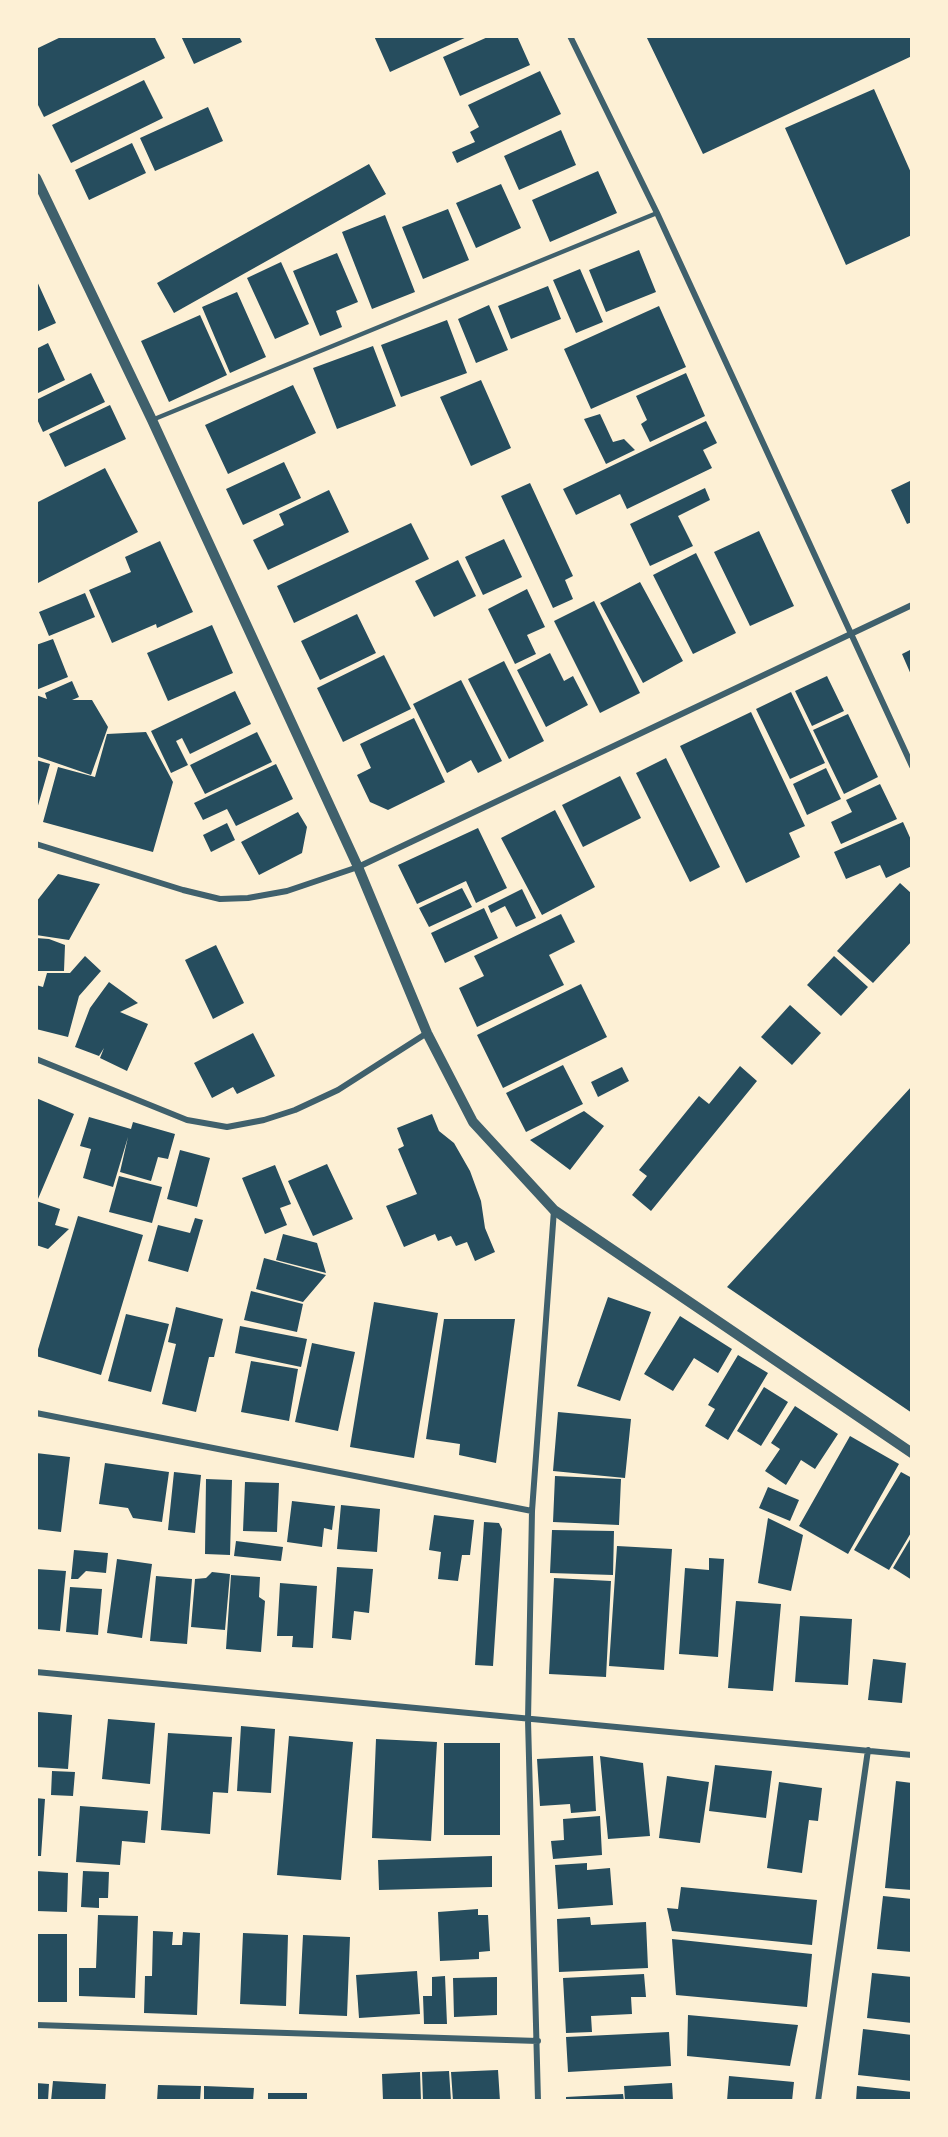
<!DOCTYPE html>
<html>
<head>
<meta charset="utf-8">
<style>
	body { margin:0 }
	#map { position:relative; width:948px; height:2137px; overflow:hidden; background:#fdf0d5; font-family:"Sofia Sans Condensed",sans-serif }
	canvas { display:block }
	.frame { position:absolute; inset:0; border:38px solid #fdf0d5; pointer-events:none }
</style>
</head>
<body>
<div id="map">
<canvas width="948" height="2137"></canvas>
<div class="frame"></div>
</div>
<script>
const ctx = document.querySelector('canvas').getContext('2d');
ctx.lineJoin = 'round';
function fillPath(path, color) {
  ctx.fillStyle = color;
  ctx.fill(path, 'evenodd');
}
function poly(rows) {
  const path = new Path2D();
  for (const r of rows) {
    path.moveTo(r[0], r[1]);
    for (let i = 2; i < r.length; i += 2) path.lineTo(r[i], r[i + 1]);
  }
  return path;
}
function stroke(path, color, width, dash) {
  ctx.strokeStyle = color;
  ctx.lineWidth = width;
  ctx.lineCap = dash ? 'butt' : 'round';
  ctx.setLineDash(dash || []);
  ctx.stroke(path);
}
fillPath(poly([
	[63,36,154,36,165,58,44,117,36,101,36,49],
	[181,36,239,36,242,42,194,64],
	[374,36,469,36,390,72],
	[490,36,517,36,530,65,460,96,443,57],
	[646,36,912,36,912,56,703,154],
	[540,71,561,114,457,163,452,152,475,142,470,132,479,127,468,105],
	[144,80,163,118,71,163,52,125],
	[874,89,912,175,912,235,846,265,785,128],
	[208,107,223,141,155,171,140,138],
	[561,130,576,165,519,190,504,156],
	[132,143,146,173,89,200,75,170],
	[369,164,386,194,174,313,157,283],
	[598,171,617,213,550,242,532,200],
	[501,184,521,228,476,248,456,203],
	[448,209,469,260,423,279,402,227],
	[385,215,415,292,372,309,342,232],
	[639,250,656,292,606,312,589,270],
	[337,253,358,302,336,311,342,327,320,336,293,271],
	[281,262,309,324,275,339,247,278],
	[580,269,603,322,576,333,553,280],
	[36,279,56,323,36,332],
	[548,286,561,319,511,339,498,306],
	[237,292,266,357,230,373,202,307],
	[489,305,508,350,476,363,458,319],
	[659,306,686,367,591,409,564,349],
	[200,315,227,375,169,402,141,341],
	[447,320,467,373,401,397,381,345],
	[48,343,65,380,36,394,36,349],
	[373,346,396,406,337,429,313,368],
	[91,373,105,402,43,432,36,417,36,400],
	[686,373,705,416,650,442,641,424,647,420,636,396],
	[481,380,511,448,471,466,440,397],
	[293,385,316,433,228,474,205,425],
	[110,405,126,439,65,467,49,434],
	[600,414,613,442,624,439,635,450,606,464,584,419],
	[706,421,717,443,703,450,712,468,627,509,620,494,576,515,563,489],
	[284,462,301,498,243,525,226,489],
	[105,468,138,532,36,584,36,503],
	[912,480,912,522,907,524,891,490],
	[530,483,573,576,565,580,573,599,553,608,501,496],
	[705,488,710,500,678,516,693,546,650,566,630,524],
	[329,490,349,532,268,570,253,540,284,525,279,514],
	[411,523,429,559,294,623,277,586],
	[759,531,794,606,750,626,714,552],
	[504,539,522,577,483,595,465,557],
	[160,541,193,612,157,628,156,624,112,643,89,590,131,572,125,557],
	[696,553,736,633,693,654,653,575],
	[458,560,476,596,434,617,415,581],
	[640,582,683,661,643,683,600,603],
	[527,589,545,627,527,635,536,654,515,664,488,609],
	[85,593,95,617,49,636,39,612],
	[594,601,640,693,600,713,554,621],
	[357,614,376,653,320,680,301,641],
	[212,625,233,673,168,701,147,653],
	[53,639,68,677,36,690,36,645],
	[912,649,912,677,902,654],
	[550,653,564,681,573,676,588,705,546,727,517,670],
	[384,655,411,709,343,742,317,688],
	[504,661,544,741,509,759,468,679],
	[827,676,844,711,812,726,795,691],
	[461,680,502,761,478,773,471,760,447,773,413,704],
	[72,681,79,697,72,700,92,700,108,727,91,775,36,756,36,695,47,699,45,693],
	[235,691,251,724,190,754,182,738,176,741,188,765,171,773,151,731],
	[791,692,825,763,790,779,756,709],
	[751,712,805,826,789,833,800,857,746,883,680,746],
	[848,714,878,777,844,794,813,730],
	[414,718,445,782,388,810,370,802,357,775,371,768,360,744],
	[146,732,173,782,153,852,43,822,58,767,95,777,107,734],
	[257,732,272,762,205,794,190,765],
	[666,758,720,867,690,882,636,773],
	[36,760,50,764,37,809,36,809],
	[276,764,293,799,236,826,227,809,203,820,194,803],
	[826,768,841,799,807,815,793,784],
	[620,776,641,818,583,847,562,805],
	[880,784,897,819,841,844,831,822,852,812,846,800],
	[555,810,595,887,542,915,501,838],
	[298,812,307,827,302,853,259,875,241,842],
	[903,822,912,842,912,866,886,878,880,865,846,879,834,852],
	[227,823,235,840,211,852,203,835],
	[478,828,507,888,476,903,466,881,417,904,398,865],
	[58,874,100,884,69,940,36,935,36,902],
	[900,883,912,894,912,941,873,983,837,951],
	[462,888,472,907,429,927,419,908],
	[522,889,536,918,516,927,505,906,491,913,488,906],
	[484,908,498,938,445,963,431,933],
	[561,914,575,942,549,955,564,985,477,1027,459,988,484,976,474,956],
	[36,938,49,939,65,945,64,971,36,971],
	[216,945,244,1003,213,1019,185,960],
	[85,956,101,971,79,996,68,1037,36,1029,36,985,43,987,47,973,70,973],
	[834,956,868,987,841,1016,807,985],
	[109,982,138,1003,120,1012,148,1024,127,1071,100,1058,104,1048,99,1056,75,1047,90,1008],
	[581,984,607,1037,503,1088,477,1035],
	[790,1005,821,1033,792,1065,761,1037],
	[253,1033,275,1076,237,1094,233,1087,212,1098,194,1063],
	[563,1065,583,1104,526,1132,506,1093],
	[740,1066,757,1081,651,1211,632,1195,647,1176,639,1170,699,1096,709,1104],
	[622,1067,629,1081,598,1097,591,1082],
	[912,1086,912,1413,727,1287],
	[36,1098,74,1114,38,1199,36,1198],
	[584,1111,604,1126,570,1170,530,1140],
	[432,1114,439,1131,454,1143,470,1171,481,1201,485,1228,495,1252,475,1261,467,1242,456,1246,451,1236,438,1241,435,1234,404,1247,386,1206,417,1194,398,1149,404,1146,397,1128],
	[89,1117,131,1129,133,1122,175,1134,168,1159,158,1157,151,1181,120,1172,128,1137,113,1187,83,1178,91,1149,80,1146],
	[180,1150,210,1158,197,1207,167,1199],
	[327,1164,353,1219,313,1236,288,1181],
	[275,1165,291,1204,280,1208,287,1225,265,1234,242,1178],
	[119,1176,162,1187,152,1223,109,1212],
	[36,1201,60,1209,55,1225,69,1229,48,1249,36,1245],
	[78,1216,143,1235,101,1375,36,1356],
	[195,1218,203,1220,188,1272,148,1261,158,1225,190,1233],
	[283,1234,317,1243,326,1273,276,1260],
	[264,1258,326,1275,303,1302,256,1289],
	[251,1291,303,1304,297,1332,244,1320],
	[608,1297,651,1312,620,1401,577,1386],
	[374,1302,438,1313,414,1458,350,1447],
	[176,1307,223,1319,214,1357,209,1357,196,1412,162,1404,176,1344,168,1342],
	[126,1314,169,1324,151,1392,108,1381],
	[680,1316,732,1349,718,1373,694,1358,673,1391,644,1374],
	[444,1319,515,1319,496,1463,459,1455,460,1444,426,1439],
	[240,1326,307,1339,301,1367,235,1353],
	[312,1343,355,1352,338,1431,295,1422],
	[738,1355,768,1373,728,1440,705,1426,715,1409,708,1405],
	[251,1361,298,1369,289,1421,241,1412],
	[764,1387,788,1402,761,1446,737,1431],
	[795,1406,838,1434,815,1469,801,1460,786,1485,765,1471,780,1449,771,1443],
	[558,1412,631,1419,625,1478,553,1471],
	[850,1436,899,1464,848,1554,799,1526],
	[36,1453,70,1457,61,1532,36,1529],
	[105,1463,169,1472,162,1522,133,1518,128,1508,99,1504],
	[174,1472,201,1475,195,1533,168,1530],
	[901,1472,912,1478,912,1531,889,1570,854,1550],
	[555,1476,621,1479,619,1525,553,1522],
	[206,1479,232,1480,230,1555,205,1554],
	[245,1482,279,1483,277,1532,243,1531],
	[768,1487,799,1500,790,1521,759,1508],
	[292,1501,335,1506,332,1530,324,1528,322,1547,287,1542],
	[341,1505,380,1509,377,1552,337,1549],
	[434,1515,474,1520,470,1555,462,1555,458,1581,438,1579,441,1552,429,1550],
	[768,1518,803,1535,791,1591,758,1583],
	[484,1522,499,1523,502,1529,493,1666,475,1665],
	[552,1530,614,1531,613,1575,550,1573],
	[912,1536,912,1580,893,1568],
	[236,1541,283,1547,281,1561,234,1556],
	[617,1546,672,1549,664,1670,609,1666],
	[74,1550,108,1553,106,1573,86,1571,78,1579,71,1579],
	[709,1558,724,1559,718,1657,679,1654,685,1568,709,1570],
	[117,1559,152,1564,142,1638,107,1633],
	[337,1567,373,1569,369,1613,354,1611,351,1640,332,1638],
	[36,1569,66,1571,60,1631,36,1629],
	[212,1572,230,1574,225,1630,191,1627,195,1579,206,1578],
	[231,1575,260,1577,259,1597,265,1601,261,1652,226,1649],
	[156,1576,192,1579,187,1644,150,1641],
	[554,1578,611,1581,606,1677,549,1674],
	[280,1583,317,1586,313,1648,292,1647,293,1636,277,1636],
	[70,1587,102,1589,98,1635,66,1632],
	[736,1601,781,1604,773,1691,728,1688],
	[800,1616,852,1619,848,1685,795,1682],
	[873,1659,906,1663,902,1703,868,1700],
	[38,1712,72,1715,68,1769,36,1767],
	[108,1719,155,1723,150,1784,102,1779],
	[241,1726,275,1729,271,1793,237,1791],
	[168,1733,232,1737,228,1793,213,1792,210,1834,161,1830],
	[289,1736,353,1742,341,1880,277,1875],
	[376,1739,437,1742,431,1841,372,1838],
	[444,1743,500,1743,500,1835,444,1835],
	[593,1756,596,1811,571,1813,570,1804,540,1806,537,1759],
	[600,1756,643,1763,650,1836,608,1839],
	[715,1765,772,1771,766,1818,709,1811],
	[52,1771,75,1772,73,1796,51,1795],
	[667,1776,709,1782,700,1843,659,1838],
	[896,1781,912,1783,912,1890,885,1888],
	[779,1782,822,1788,818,1821,809,1820,802,1873,767,1868],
	[36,1798,45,1799,41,1856,36,1856],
	[80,1806,148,1811,145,1843,122,1841,120,1865,76,1862],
	[600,1816,602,1855,553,1859,551,1841,564,1840,563,1819],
	[492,1856,492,1887,379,1890,378,1860],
	[587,1863,587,1870,610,1868,613,1905,558,1909,555,1865],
	[36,1871,68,1873,67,1912,36,1911],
	[83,1871,109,1872,108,1898,99,1898,99,1908,81,1907],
	[681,1887,817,1900,812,1945,672,1931,667,1908,678,1909],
	[883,1896,912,1899,912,1952,877,1949],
	[478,1909,478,1915,488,1915,490,1951,479,1952,479,1959,440,1961,438,1912],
	[98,1915,138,1916,135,1998,79,1996,79,1968,96,1968],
	[590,1917,591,1925,646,1922,648,1968,559,1972,557,1919],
	[153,1931,173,1932,172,1945,182,1945,183,1932,200,1933,197,2015,144,2013,145,1976,152,1976],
	[243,1933,288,1935,286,2006,240,2004],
	[36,1934,67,1934,67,2002,36,2002],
	[303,1935,350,1937,347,2016,299,2014],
	[672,1939,812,1954,807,2007,676,1995],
	[417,1971,420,2014,359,2018,356,1975],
	[872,1973,912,1977,912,2023,867,2018],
	[644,1974,646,1997,631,1997,632,2014,591,2016,592,2032,566,2033,563,1978],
	[445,1976,447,2024,424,2024,423,1996,432,1996,432,1977],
	[497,1977,497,2015,454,2017,453,1978],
	[688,2015,798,2025,790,2066,687,2056],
	[863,2029,912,2035,912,2081,858,2075],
	[669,2032,671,2066,568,2072,566,2037],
	[498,2070,500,2101,453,2101,451,2072],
	[449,2071,451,2101,423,2101,422,2072],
	[420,2072,421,2101,383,2101,382,2074],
	[729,2076,794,2082,792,2101,727,2101],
	[53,2081,106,2084,105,2101,51,2101],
	[36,2083,49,2084,48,2101,36,2101],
	[672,2083,673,2101,625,2101,624,2086],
	[158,2085,201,2086,200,2101,157,2101],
	[204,2086,254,2088,253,2101,204,2101],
	[857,2086,912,2092,912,2101,856,2101],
	[268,2093,307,2093,307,2101,268,2101],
	[623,2094,624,2101,566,2101,566,2097]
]), '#264d5e');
stroke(poly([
	[152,420,657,213]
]), '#3f606c', 4.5);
stroke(poly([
	[570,36,657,213,912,766],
	[36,844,183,890,220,899,248,898,287,891,358,867,912,605],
	[36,1059,187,1120,227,1127,264,1120,295,1110,338,1090,427,1033],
	[36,1413,532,1511],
	[36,1672,912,1755],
	[36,2025,538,2041],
	[538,2101,528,1720,532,1511,554,1210],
	[818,2101,868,1750]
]), '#3f606c', 6);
stroke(poly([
	[36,178,152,420,358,867,427,1033,473,1122,554,1210,912,1453]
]), '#3f606c', 10);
</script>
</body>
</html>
